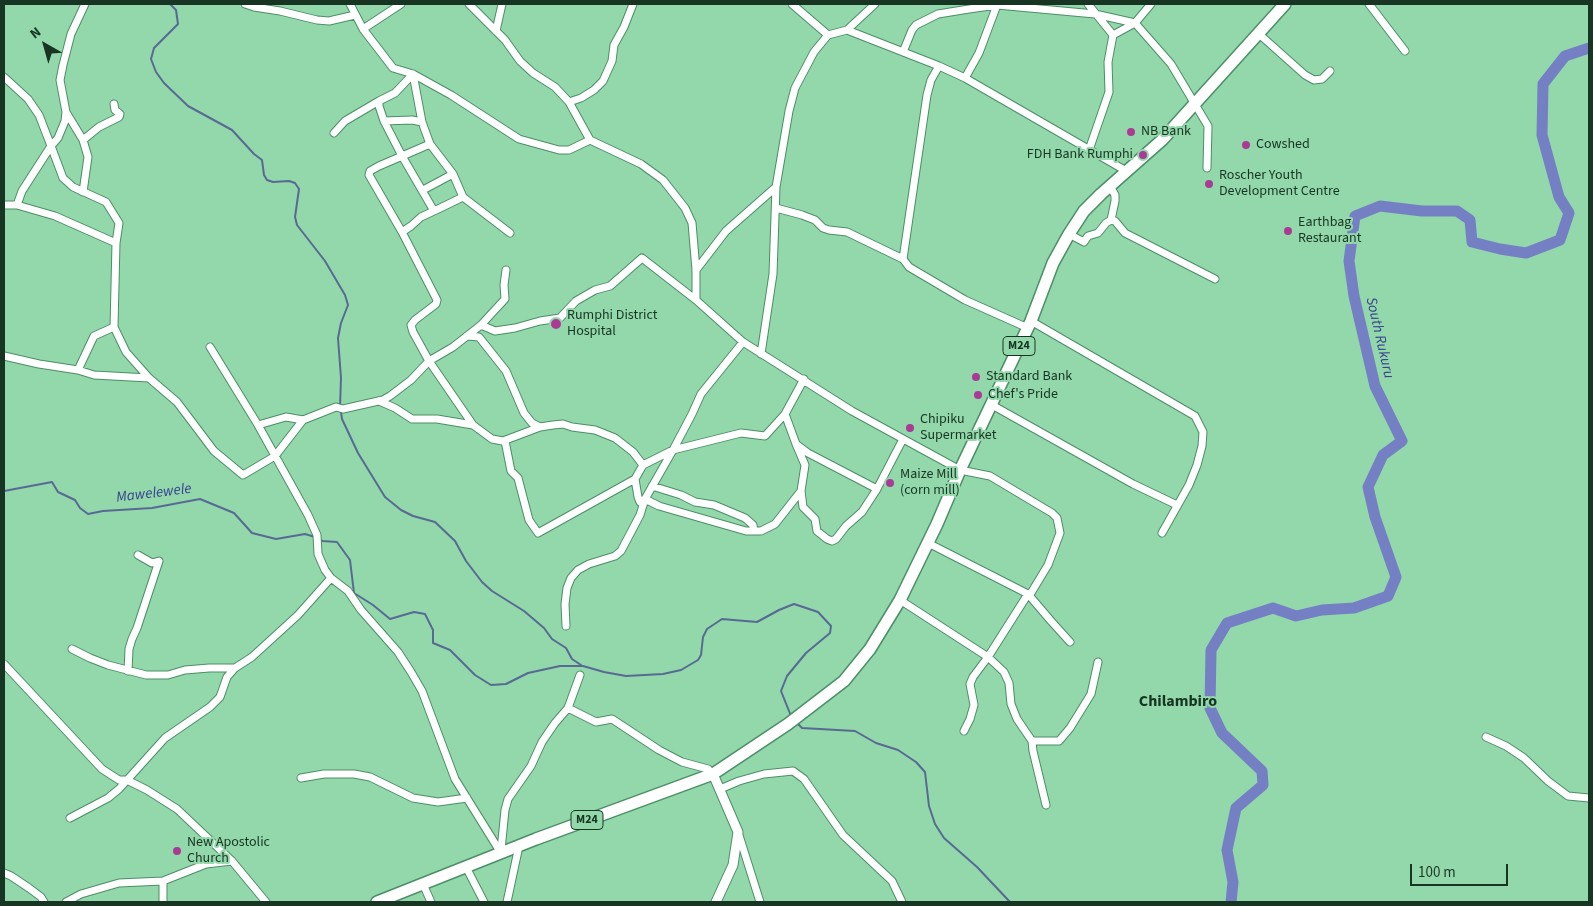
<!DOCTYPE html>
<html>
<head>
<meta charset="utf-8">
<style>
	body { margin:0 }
	#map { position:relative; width:1593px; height:906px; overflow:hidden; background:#92d8ab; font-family:"Source Sans 3",sans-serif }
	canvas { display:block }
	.frame { position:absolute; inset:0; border:5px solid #183523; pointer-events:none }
	.north { position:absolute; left:20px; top:20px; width:50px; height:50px; -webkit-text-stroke:4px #92d8ab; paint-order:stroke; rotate:322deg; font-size:14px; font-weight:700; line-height:20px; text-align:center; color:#183523 }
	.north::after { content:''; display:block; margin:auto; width:18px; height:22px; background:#183523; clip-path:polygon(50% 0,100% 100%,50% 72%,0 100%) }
	.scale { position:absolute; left:1410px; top:864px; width:98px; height:22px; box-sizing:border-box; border:2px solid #183523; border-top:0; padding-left:6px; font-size:15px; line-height:18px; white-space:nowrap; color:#183523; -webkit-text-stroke:4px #92d8ab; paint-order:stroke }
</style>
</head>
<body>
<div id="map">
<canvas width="1593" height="906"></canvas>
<div class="frame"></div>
<div class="north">N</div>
<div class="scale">100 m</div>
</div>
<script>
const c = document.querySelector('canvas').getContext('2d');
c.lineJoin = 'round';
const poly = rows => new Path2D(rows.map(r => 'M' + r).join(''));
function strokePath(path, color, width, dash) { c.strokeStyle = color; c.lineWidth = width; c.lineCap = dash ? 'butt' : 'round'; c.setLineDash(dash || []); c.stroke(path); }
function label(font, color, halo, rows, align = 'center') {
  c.font = font + ' "Source Sans 3",sans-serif'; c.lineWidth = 4; c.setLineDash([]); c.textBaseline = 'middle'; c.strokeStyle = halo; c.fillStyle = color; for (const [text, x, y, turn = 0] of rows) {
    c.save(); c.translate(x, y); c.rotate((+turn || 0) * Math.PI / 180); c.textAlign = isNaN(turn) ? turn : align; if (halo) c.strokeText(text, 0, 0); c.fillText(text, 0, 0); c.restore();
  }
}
strokePath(poly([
	[170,4,176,10,178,24,154,48,151,59,156,72,164,83,188,106,232,130,254,154,262,160,264,175,267,180,273,182,289,181,295,183,299,189,295,217,297,225,325,261,345,295,348,305,341,323,338,338,341,378,340,407],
	[341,412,342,419,358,453,385,497,401,510,413,516,435,522,455,541,466,561,482,582,492,591,524,611,544,628,552,639,566,648,572,659,581,665],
	[4,491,52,482,58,492,75,500,80,508,88,514,103,511,152,508,200,499,234,513,252,533,276,539,305,534,315,537],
	[320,539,322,541,337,542,350,560,354,593,373,605,390,619,414,612,425,614,433,630,433,643,450,650,475,675,491,685,506,684,528,673,560,666,583,666,604,672,626,676,663,674,681,670,698,660,701,655,703,637,707,629,722,619,757,622,779,610,794,604,818,612,831,626,830,633,806,653,787,676,781,691,791,716],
	[797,723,802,728,855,731,876,743,898,750,916,762,925,772,929,806,935,824,944,838,977,867,1010,902]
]), '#586a93', 2);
strokePath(poly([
	[1231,902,1233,882,1227,850,1236,808,1263,785,1262,771,1222,733,1210,708,1211,650,1227,623,1273,608,1296,616,1322,610,1354,608,1388,596,1396,577,1375,517,1368,487,1383,455,1402,441,1375,386,1354,296,1349,261,1355,216,1380,206,1422,211,1457,211,1470,220,1472,242,1500,249,1526,253,1560,240,1569,213,1559,197,1542,135,1543,84,1565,56,1589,48]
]), '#7480c3', 11);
const minor = poly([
	[85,4,71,34,63,65,60,80,66,112,65,121,58,138,51,146,63,178,73,187,106,202,119,223,116,243,114,327,126,352,149,378],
	[245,4,254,7,280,11,317,20,329,21,355,15],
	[350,4,363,29,393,68,413,74,451,95,519,139,559,150,569,150,590,140,641,164,663,180,685,208,692,223,696,270,696,300,743,342,852,411,960,470,990,476,1052,513,1057,518,1060,533,1048,565,1031,593,1028,594,988,657,973,677,970,684,974,705,970,719,964,731],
	[469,4,505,40,520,61,533,73,555,87,569,102,590,140],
	[792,4,828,35],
	[1088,4,1113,35,1108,62,1109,92,1089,150],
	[1369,4,1405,51],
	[363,29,401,4],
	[847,30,939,66,965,78,1128,172],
	[496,31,502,4],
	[1259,34,1305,75,1314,80,1322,79,1330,71],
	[1113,35,1135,23,1151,4],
	[903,52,912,30,916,25,938,14,969,9,997,5,1095,14,1135,23,1171,64,1208,126,1207,168],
	[939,66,931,80,927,95,903,259,909,267,965,300,1028,328],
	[413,74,395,93,379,101,379,106,384,121,402,156,434,211,463,197,510,233],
	[413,74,422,122,430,144,453,174,463,197],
	[4,77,28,99,39,115,51,146,22,191,17,205],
	[965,78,979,53,997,5],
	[569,102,581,98,594,90,603,81,612,61,614,45,624,27,633,4],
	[66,112,83,140],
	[384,121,412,120,422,122],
	[334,133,345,121,379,101],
	[430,144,379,166,370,171,369,175,402,232,437,300,436,304,415,320,411,325,413,332,429,361,473,425],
	[1110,186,1115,195,1115,201,1111,220],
	[423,190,453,174],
	[83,192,88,157,83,140,99,127,119,117,120,114,115,110,114,104],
	[4,205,17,205,55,216,116,243],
	[776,208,802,215,815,220,823,228,829,230,847,232,903,259],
	[402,232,411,226,421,217,434,211],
	[1069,234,1084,242,1088,236,1098,233,1106,223,1111,220,1115,221,1125,233,1215,279],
	[696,270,726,231,776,187,789,111,795,88,814,52,828,35,847,30,875,4],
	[1031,321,1195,416,1203,432,1202,446,1197,465,1189,485,1162,533],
	[481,325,495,331,515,328,540,321,560,318,576,301,595,290,610,286,642,258,696,300],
	[467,336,479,337,506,371,524,413,532,423,540,427],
	[210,347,258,425,308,515,317,535,318,554,325,570,331,578,348,591,361,610,398,652,411,672,422,691,455,779,501,853],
	[761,354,773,274,776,187],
	[4,356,39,364,78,370,94,375,149,378,177,402,214,451,243,475,275,456,303,420],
	[78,370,94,336,114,327],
	[379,401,395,408,412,419,437,419,473,425,492,439,503,441,540,427,553,425,563,424,572,427,595,430,615,438,633,452,643,465,673,450,741,433,765,436,785,414,804,379],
	[992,405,1133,484,1177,505],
	[785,414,796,444,808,453,877,489,903,439],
	[258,425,286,417,303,420,336,407,343,409,383,400,390,396,411,380,429,361,453,347,481,325,505,299,504,285,506,270],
	[505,441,511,471,518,478,529,520,538,533,635,479,643,465],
	[635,479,638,497,640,502,645,499,659,506,746,531,761,531,775,524,801,491,805,465,796,444],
	[652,486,681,495,695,502,714,505,745,518,753,525,754,531],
	[801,491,803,507,815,519,817,531,827,539,832,541,836,539,846,526,862,512,877,489],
	[928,543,1028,594,1051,621,1070,642],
	[900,600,988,657,1004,672,1009,683,1011,704,1017,719,1032,741,1033,751,1046,805],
	[566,626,565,604,567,588,571,578,578,570,589,564,615,556,621,551,640,515,645,499,673,450,692,414,701,394,743,342],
	[72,649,90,658,108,665,146,675,168,675,185,670,209,668,235,668],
	[4,664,102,769,119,780,127,780,147,790,177,809,232,861,266,902],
	[128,671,129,649,132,639,137,628,159,561,152,563,138,555],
	[568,708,596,722,612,719,659,750,682,762,708,769,713,774],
	[1486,737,1506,746,1524,758,1548,781,1568,796,1589,798],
	[1032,741,1059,741,1070,728,1091,694,1098,662],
	[301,778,324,774,354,774,370,777,413,798,438,802,467,798],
	[720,789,739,781,764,774,793,771,804,779,843,835,892,881,902,902],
	[70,818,108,798,119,789,165,738,210,707,220,697,227,677,235,668,252,657,298,615,331,578],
	[738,832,760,902],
	[501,850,505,810,508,799,531,766,542,742,555,723,568,708,580,675],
	[466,867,484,902],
	[4,873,11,876,29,888,41,897,44,902],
	[163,881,163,902],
	[423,884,431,902],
	[66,902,81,894,119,883,163,881,206,864,232,861],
	[507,902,519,846]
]);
const tertiary = poly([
	[713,774,738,832,733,865,716,902]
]);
const primary = poly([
	[377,902,536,839,713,774,788,724,844,681,870,649,900,600,937,524,960,470,1031,321,1053,263,1069,234,1084,211,1101,194,1162,140,1285,4]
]);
strokePath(minor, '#4a8f65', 9);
strokePath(tertiary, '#4a8f65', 11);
strokePath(primary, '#4a8f65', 14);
strokePath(minor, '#fff', 7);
strokePath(tertiary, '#fff', 9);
strokePath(primary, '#fff', 11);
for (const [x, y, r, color] of [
	[1131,132,5,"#aa3a96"],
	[1246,145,5,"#aa3a96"],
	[1143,155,5,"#aa3a96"],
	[1209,184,5,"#aa3a96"],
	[1288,231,5,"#aa3a96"],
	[556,324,6,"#aa3a96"],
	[976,377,5,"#aa3a96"],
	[978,395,5,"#aa3a96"],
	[910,428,5,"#aa3a96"],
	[890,483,5,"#aa3a96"],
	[177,851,5,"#aa3a96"]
]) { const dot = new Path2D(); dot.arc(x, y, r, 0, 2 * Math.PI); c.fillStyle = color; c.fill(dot); strokePath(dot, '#92d8ab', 2); }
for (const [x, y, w] of [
	[1019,346,32],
	[587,820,32]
]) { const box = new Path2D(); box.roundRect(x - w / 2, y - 9.5, w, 19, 4); c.fillStyle = '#92d8ab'; c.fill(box); strokePath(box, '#183523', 1); }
label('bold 12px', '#183523', null, [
	["M24",1019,346],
	["M24",587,820]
]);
label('14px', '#183523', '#92d8ab', [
	["NB Bank",1141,132],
	["Cowshed",1256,145],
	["FDH Bank Rumphi",1133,155,"right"],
	["Roscher Youth",1219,176],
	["Development Centre",1219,192],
	["Earthbag",1298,223],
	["Restaurant",1298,239],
	["Rumphi District",567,316],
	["Hospital",567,332],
	["Standard Bank",986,377],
	["Chef's Pride",988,395],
	["Chipiku",920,420],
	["Supermarket",920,436],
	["Maize Mill",900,475],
	["(corn mill)",900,491],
	["New Apostolic",187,843],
	["Church",187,859]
], 'left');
label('italic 15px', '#3a4192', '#92d8ab', [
	["South Rukuru",1379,338,77],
	["Mawelewele",154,494,-7]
]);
label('bold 16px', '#183523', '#92d8ab', [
	["Chilambiro",1178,702]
]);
</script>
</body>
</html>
